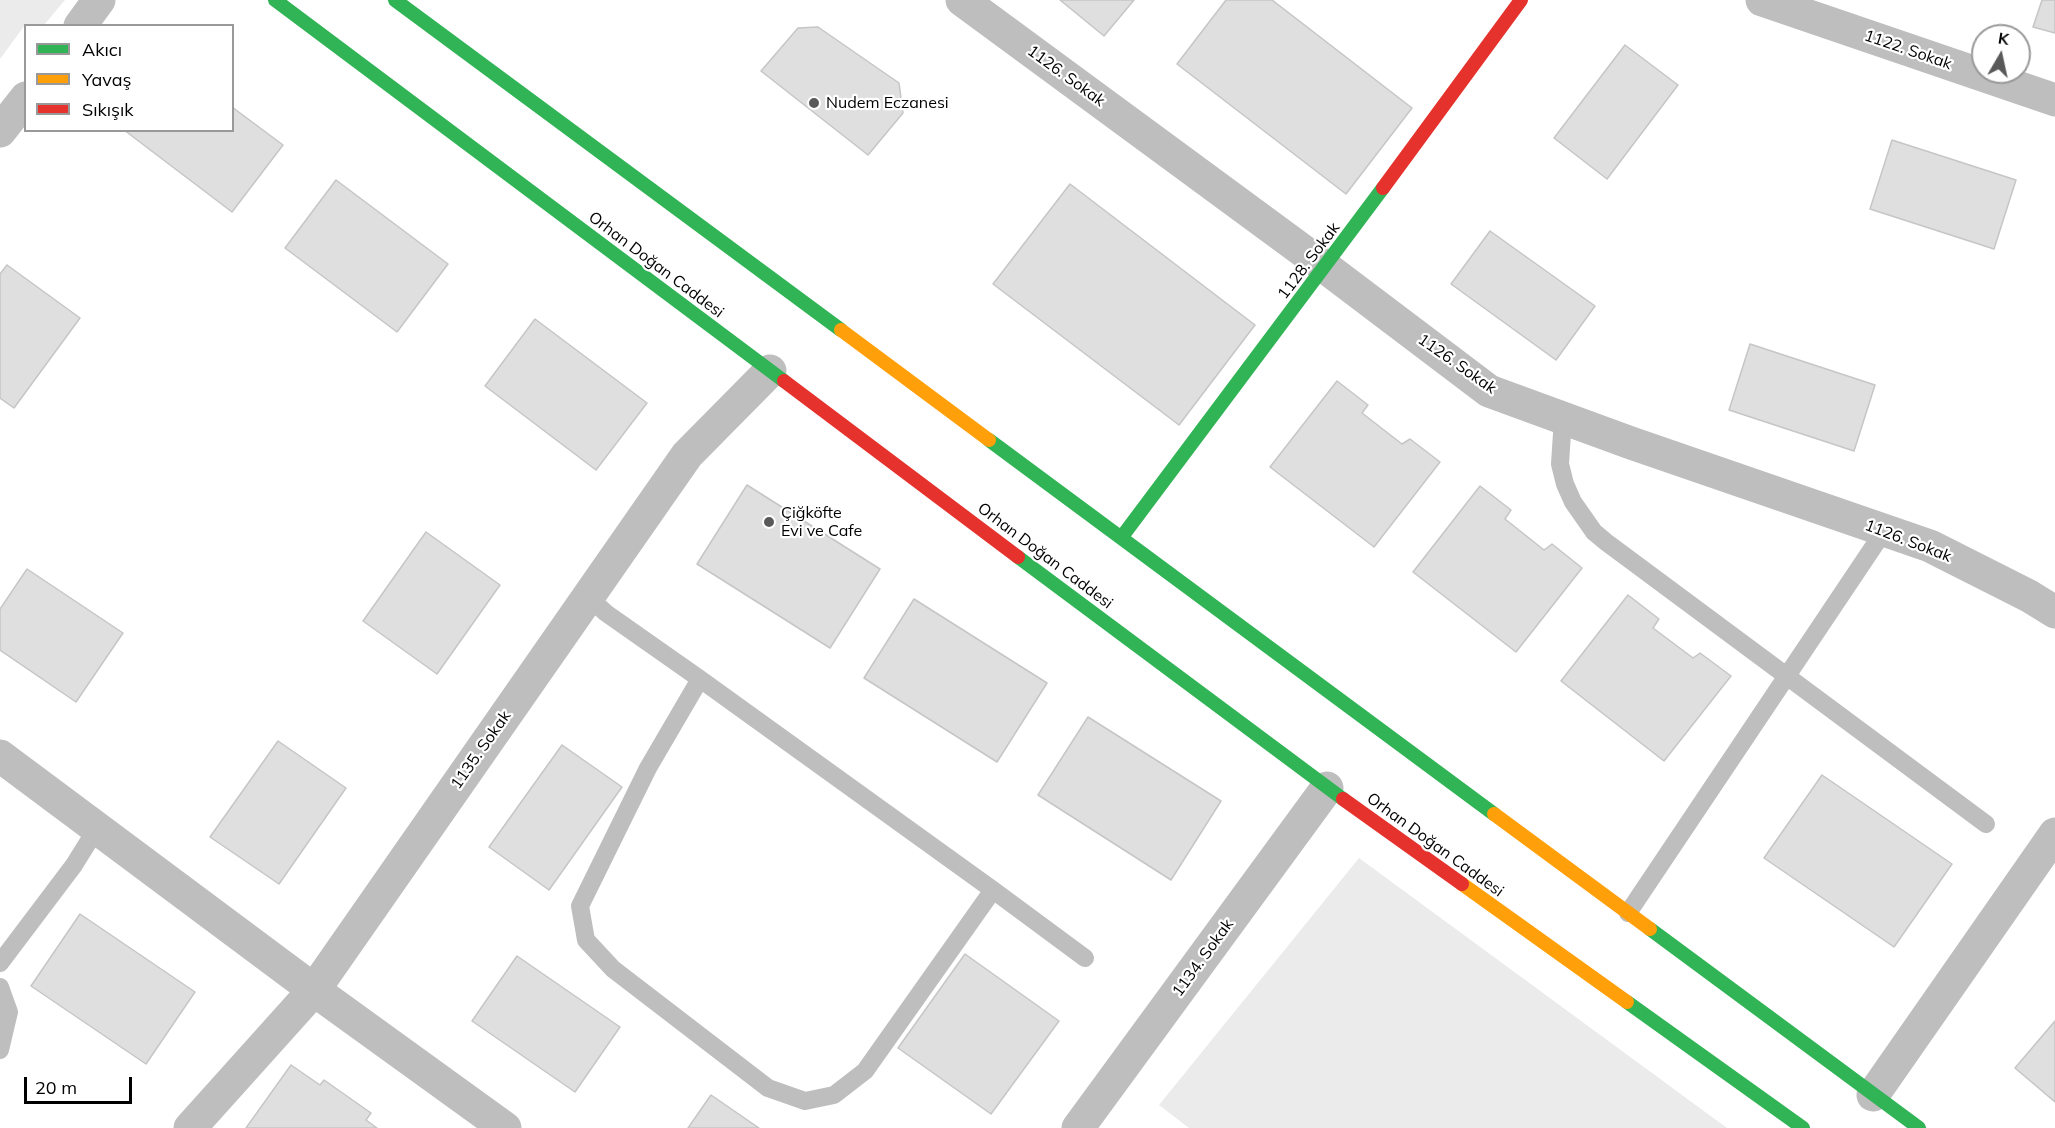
<!DOCTYPE html>
<html>
<head>
<meta charset="utf-8">
<style>
	body { margin:0 }
	#map { position:relative; width:2055px; height:1128px; overflow:hidden; background:#fff; font-family:Mulish,sans-serif }
	canvas { display:block }
	.legend { position:absolute; left:24px; top:24px; width:210px; height:108px; box-sizing:border-box; background:#fff; border:2px solid #999; margin:0; padding:8px 10px; list-style:none; font-size:18px; color:#000 }
	.legend li { display:flex; align-items:center; gap:12px; height:30px }
	.legend b { width:30px; border:2px solid #999 }
	.north { position:absolute; left:1971px; top:24px; width:60px; height:60px; box-sizing:border-box; background:#fff; border:2px solid #999; border-radius:50%; rotate:9deg; font-size:16px; font-weight:700; line-height:24px; text-align:center; color:#000 }
	.north::after { content:''; display:block; margin:auto; width:21px; height:27px; background:#595959; clip-path:polygon(50% 0,100% 100%,50% 72%,0 100%) }
	.scale { position:absolute; left:24px; top:1077px; width:108px; height:27px; box-sizing:border-box; border:3px solid #000; border-top:0; padding-left:8px; font-size:18px; line-height:21px; white-space:nowrap; color:#000; -webkit-text-stroke:4px #fff; paint-order:stroke }
</style>
</head>
<body>
<div id="map">
<canvas width="2055" height="1128"></canvas>
<ul class="legend">
<li><b style="height:8px;background:#30b455"></b>Akıcı</li>
<li><b style="height:8px;background:#ff9f0a"></b>Yavaş</li>
<li><b style="height:8px;background:#e5322d"></b>Sıkışık</li>
</ul>
<div class="north">K</div>
<div class="scale">20 m</div>
</div>
<script>
const c = document.querySelector('canvas').getContext('2d');
c.lineJoin = 'round';
function fill(path, color) { c.fillStyle = color; c.fill(path, 'evenodd'); }
const poly = rows => new Path2D(rows.map(r => 'M' + r).join(''));
function strokePath(path, color, width, dash) { c.strokeStyle = color; c.lineWidth = width; c.lineCap = dash ? 'butt' : 'round'; c.setLineDash(dash || []); c.stroke(path); }
function label(font, color, halo, rows, align = 'center') {
  c.font = font + ' Mulish,sans-serif'; c.lineWidth = 4.5; c.setLineDash([]); c.textBaseline = 'middle'; c.strokeStyle = halo; c.fillStyle = color; for (const [text, x, y, turn = 0] of rows) {
    c.save(); c.translate(x, y); c.rotate((+turn || 0) * Math.PI / 180); c.textAlign = isNaN(turn) ? turn : align; if (halo) c.strokeText(text, 0, 0); c.fillText(text, 0, 0); c.restore();
  }
}
fill(poly([
	[0,0,65,0,44,25,25,25,0,59],
	[1359,858,1727,1128,1189,1128,1159,1105]
]), '#ebebeb');
const building = poly([
	[1060,0,1134,0,1104,36,1060,0],
	[1226,0,1272,0,1412,108,1346,194,1177,64,1226,0],
	[2042,0,2055,0,2055,33,2033,27,2042,0],
	[818,27,899,83,903,113,868,155,761,71,798,28,818,27],
	[1625,45,1678,85,1607,179,1554,138,1625,45],
	[232,107,283,145,232,212,124,130,232,130,232,107],
	[1892,140,2016,180,1994,249,1870,209,1892,140],
	[336,180,448,264,397,332,285,248,336,180],
	[1070,184,1255,325,1179,425,993,284,1070,184],
	[1490,231,1595,306,1556,360,1451,284,1490,231],
	[7,265,80,318,14,408,0,398,0,274,7,265],
	[535,319,647,403,596,470,485,386,535,319],
	[1750,344,1875,385,1854,451,1729,410,1750,344],
	[1337,381,1368,405,1362,413,1402,444,1410,439,1440,462,1374,547,1270,467,1337,381],
	[747,485,880,569,830,648,697,564,747,485],
	[1480,486,1511,510,1505,519,1544,550,1552,544,1582,568,1516,652,1413,572,1480,486],
	[426,532,500,585,437,674,363,621,426,532],
	[27,569,123,633,76,702,0,650,0,609,27,569],
	[1628,595,1659,619,1653,628,1693,658,1700,653,1731,676,1664,761,1561,681,1628,595],
	[914,599,1047,683,997,762,864,678,914,599],
	[1088,717,1221,801,1171,880,1038,795,1088,717],
	[278,741,346,788,279,884,210,837,278,741],
	[562,745,622,787,549,890,489,847,562,745],
	[1822,775,1952,864,1894,947,1764,858,1822,775],
	[80,914,195,992,146,1064,31,986,80,914],
	[965,954,1059,1021,991,1114,898,1048,965,954],
	[517,956,620,1027,575,1092,472,1021,517,956],
	[2055,1021,2055,1102,2015,1068,2055,1021],
	[291,1065,320,1085,324,1080,371,1113,366,1120,377,1128,246,1128,291,1065],
	[711,1095,759,1128,688,1128,711,1095]
]);
fill(building, '#dfdfdf');
strokePath(building, '#c6c6c6', 1.5);
strokePath(poly([
	[1563,418,1560,464,1565,484,1573,502,1594,532,1606,542,1986,824],
	[588,597,606,613,700,679,993,890,1085,958],
	[700,679,648,768,580,906,586,940,613,969,768,1088,805,1101,834,1095,865,1071,993,890],
	[1628,913,1884,531],
	[0,963,74,865,97,828],
	[0,987,9,1012,0,1050]
]), '#bebebe', 18);
strokePath(poly([
	[962,0,1325,267,1489,391,1631,443,1930,546,2029,596,2055,612],
	[1762,0,2055,100],
	[80,26,99,0],
	[0,131,26,98],
	[0,756,314,990,505,1128],
	[1873,1095,2055,834],
	[190,1128,314,990,687,455,770,371],
	[1078,1128,1327,788]
]), '#bebebe', 33);
strokePath(poly([
	[275,0,784,381],
	[395,0,841,330],
	[989,440,1494,814],
	[1121,538,1383,188],
	[1018,557,1343,799],
	[1650,929,1919,1128],
	[1627,1002,1803,1128]
]), '#30b455', 14);
strokePath(poly([
	[841,330,989,440],
	[1494,814,1650,929],
	[1462,884,1627,1002]
]), '#ff9f0a', 14);
strokePath(poly([
	[1383,188,1521,0],
	[784,381,1018,557],
	[1343,799,1462,884]
]), '#e5322d', 14);
for (const [x, y, r, color] of [
	[814,103,6,"#595959"],
	[769,522,6,"#595959"]
]) { const dot = new Path2D(); dot.arc(x, y, r, 0, 2 * Math.PI); c.fillStyle = color; c.fill(dot); strokePath(dot, '#fff', 2); }
label('16px', '#000', '#fff', [
	["1122. Sokak",1908,50,19],
	["1126. Sokak",1066,76,36],
	["1128. Sokak",1309,261,-53],
	["Orhan Doğan Caddesi",656,265,37],
	["1126. Sokak",1457,364,35],
	["1126. Sokak",1908,541,21],
	["Orhan Doğan Caddesi",1045,556,37],
	["1135. Sokak",481,750,-55],
	["Orhan Doğan Caddesi",1435,845,36],
	["1134. Sokak",1203,958,-54]
]);
label('16px', '#000', '#fff', [
	["Nudem Eczanesi",826,103],
	["Çiğköfte",781,513],
	["Evi ve Cafe",781,531]
], 'left');
</script>
</body>
</html>
